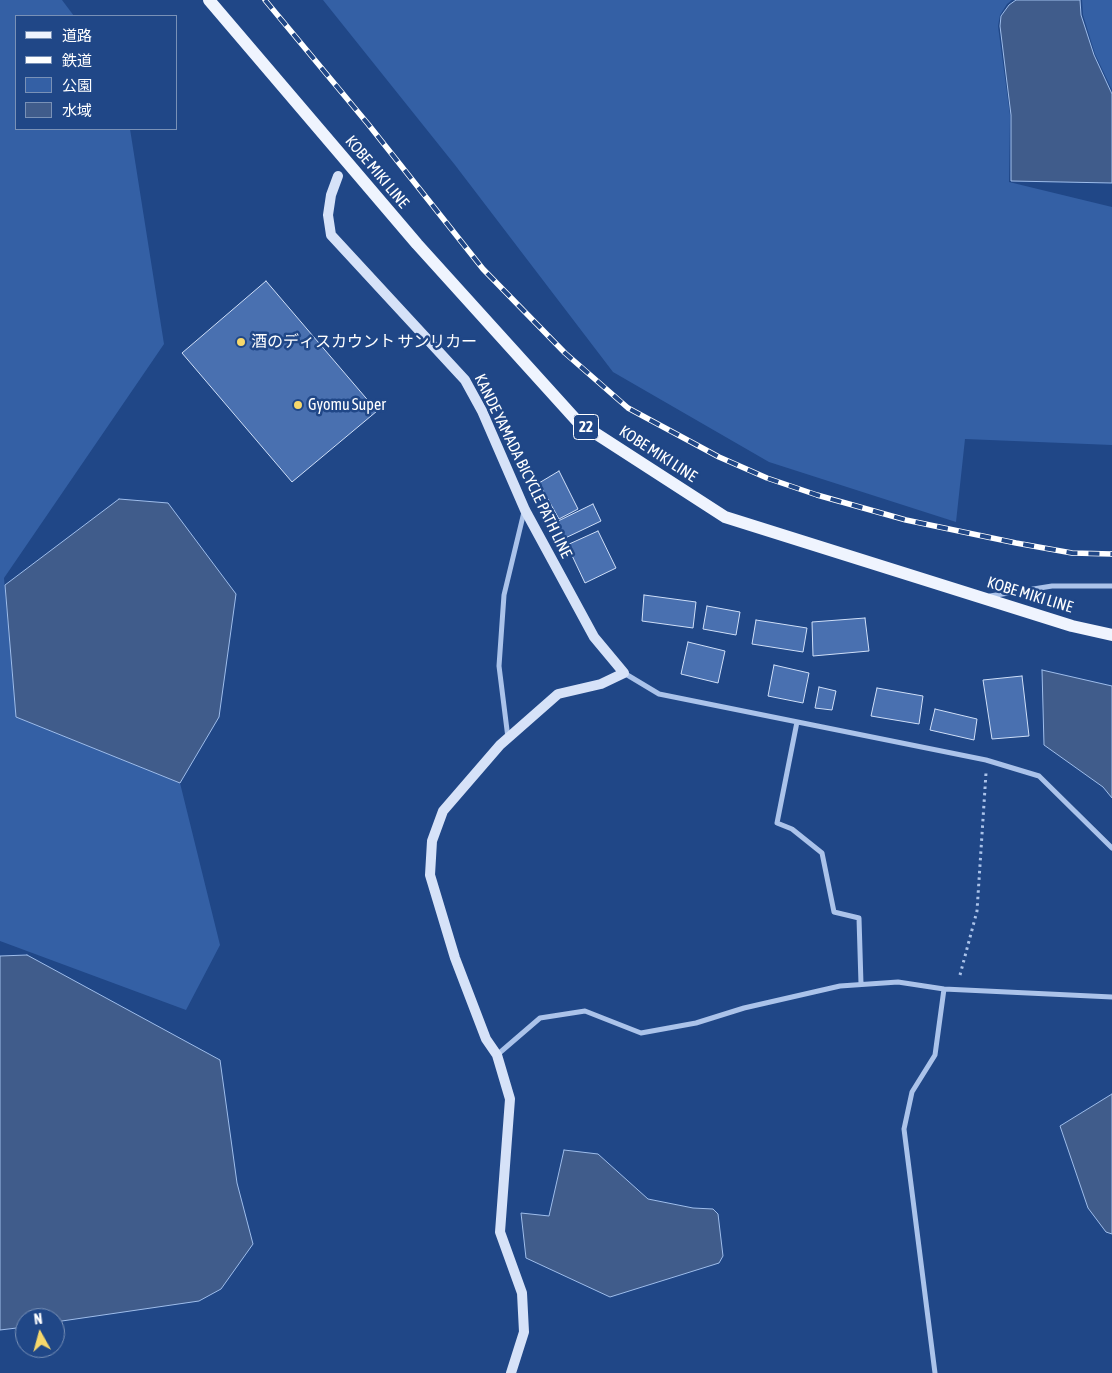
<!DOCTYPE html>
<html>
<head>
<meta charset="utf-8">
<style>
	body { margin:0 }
	#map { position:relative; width:1112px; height:1373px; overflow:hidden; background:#204787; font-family:"Asap Condensed","Noto Sans JP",sans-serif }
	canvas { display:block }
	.legend { position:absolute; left:15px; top:15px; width:162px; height:115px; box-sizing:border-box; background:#204787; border:1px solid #7991b7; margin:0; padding:6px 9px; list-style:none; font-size:15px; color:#fff }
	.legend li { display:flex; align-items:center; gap:10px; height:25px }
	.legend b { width:25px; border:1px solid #7991b7 }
	.north { position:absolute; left:15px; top:1308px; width:50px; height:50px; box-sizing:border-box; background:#204787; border:1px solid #7991b7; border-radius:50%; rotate:353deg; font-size:14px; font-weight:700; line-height:20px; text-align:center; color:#fff }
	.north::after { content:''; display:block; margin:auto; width:18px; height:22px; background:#f7d86b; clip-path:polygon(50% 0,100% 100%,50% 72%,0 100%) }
</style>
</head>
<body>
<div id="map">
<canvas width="1112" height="1373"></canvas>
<ul class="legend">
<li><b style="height:6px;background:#eff4fe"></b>道路</li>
<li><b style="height:6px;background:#fff"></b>鉄道</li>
<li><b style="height:14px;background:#3460a5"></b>公園</li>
<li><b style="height:14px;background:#405c8b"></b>水域</li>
</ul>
<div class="north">N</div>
</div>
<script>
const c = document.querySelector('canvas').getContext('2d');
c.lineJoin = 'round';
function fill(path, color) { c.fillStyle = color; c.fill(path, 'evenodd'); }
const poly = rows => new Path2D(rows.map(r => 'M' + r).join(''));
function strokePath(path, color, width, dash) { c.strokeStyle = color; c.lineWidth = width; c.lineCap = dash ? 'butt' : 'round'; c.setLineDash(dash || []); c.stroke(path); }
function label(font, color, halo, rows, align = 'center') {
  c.font = font + ' "Asap Condensed","Noto Sans JP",sans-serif'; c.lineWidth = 5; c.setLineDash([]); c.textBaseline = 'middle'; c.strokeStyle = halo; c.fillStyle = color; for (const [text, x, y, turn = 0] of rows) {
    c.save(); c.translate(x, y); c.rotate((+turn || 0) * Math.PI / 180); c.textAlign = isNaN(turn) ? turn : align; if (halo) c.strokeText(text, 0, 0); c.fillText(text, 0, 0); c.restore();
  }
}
fill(poly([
	[0,0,62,0,74,16,16,16,16,129,130,129,164,344,4,578,16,717,180,783,220,945,186,1010,0,941],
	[323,0,1012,0,1007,4,1000,15,998,26,1010,115,1009,182,1112,207,1112,445,965,439,956,522,769,462,613,372,455,165],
	[1082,0,1112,0,1112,90,1095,54,1083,15]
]), '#3460a5');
const water = poly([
	[1016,0,1080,0,1081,15,1094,55,1112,94,1112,183,1011,181,1011,115,1000,26,1001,16,1009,5,1016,0],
	[119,499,168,503,236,594,219,717,180,783,16,717,5,585,119,499],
	[1042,670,1112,686,1112,798,1103,787,1044,745,1042,670],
	[27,955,220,1060,237,1183,253,1244,221,1289,199,1301,55,1322,55,1318,25,1318,25,1327,0,1330,0,956,27,955],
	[1112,1094,1112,1234,1106,1232,1088,1208,1060,1126,1112,1094],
	[564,1150,598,1154,648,1199,693,1208,713,1209,718,1214,723,1256,719,1263,610,1297,526,1258,521,1213,549,1216,564,1150]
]);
fill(water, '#405c8b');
strokePath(water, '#9ebdeb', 1);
const building = poly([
	[266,281,377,411,292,482,182,353,266,281],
	[559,471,578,509,559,519,539,483,559,471],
	[593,504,601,521,561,540,554,523,593,504],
	[598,531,616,568,585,583,567,545,598,531],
	[644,595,696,602,693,628,642,621,644,595],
	[707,606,740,612,736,635,703,629,707,606],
	[865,618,869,651,813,656,812,622,865,618],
	[756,620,807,628,803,652,752,644,756,620],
	[688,642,725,651,718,683,681,674,688,642],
	[774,665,809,673,803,703,768,696,774,665],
	[1022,676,1029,736,992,739,983,680,1022,676],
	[819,687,836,691,832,710,815,708,819,687],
	[877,688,923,696,919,724,871,716,877,688],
	[935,709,977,719,974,740,930,730,935,709]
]);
fill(building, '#4970b0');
strokePath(building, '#cfdff8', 1);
strokePath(poly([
	[960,975,977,911,986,773]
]), '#abc3ea', 3, [2.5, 4]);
strokePath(poly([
	[990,596,1052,586,1112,586],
	[624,673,659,694,986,760,1039,776,1112,848],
	[797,722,777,823,792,829,822,853,834,912,859,918,861,984],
	[508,738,499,666,504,595,524,512],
	[497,1055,540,1018,585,1011,641,1033,696,1023,744,1008,840,986,898,982,944,989,1112,997],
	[935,1373,904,1129,912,1092,935,1055,944,989]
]), '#abc3ea', 5);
strokePath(poly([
	[338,176,331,195,328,215,331,235,465,380,482,411,525,510,594,637,624,673,601,684,558,694,500,745,443,811,432,841,430,875,455,958,486,1039,497,1055,510,1099,500,1232,522,1293,524,1332,511,1373]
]), '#d6e2f8', 10);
strokePath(poly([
	[209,0,417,244,578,422,725,517,1072,626,1112,635]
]), '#eff4fe', 12);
const rail = poly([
	[265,0,368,124,483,269,565,353,628,408,719,457,767,478,817,495,906,520,1016,543,1072,553,1112,554]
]);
strokePath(rail, '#fff', 5.5);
strokePath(rail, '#204787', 4, [11]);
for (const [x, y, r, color] of [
	[241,342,5,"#f7d86b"],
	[298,405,5,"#f7d86b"]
]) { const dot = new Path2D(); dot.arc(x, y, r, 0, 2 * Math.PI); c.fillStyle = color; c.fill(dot); strokePath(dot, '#204787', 2); }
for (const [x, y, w] of [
	[586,427,25]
]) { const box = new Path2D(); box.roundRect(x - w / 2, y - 12.5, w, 25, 4); c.fillStyle = '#204787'; c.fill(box); strokePath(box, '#fff', 1); }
label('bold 15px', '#fff', null, [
	["22",586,427]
]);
label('16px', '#fff', '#204787', [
	["KOBE MIKI LINE",377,172,50],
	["KOBE MIKI LINE",658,454,33],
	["KANDE YAMADA BICYCLE PATH LINE",523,466,64],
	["KOBE MIKI LINE",1030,595,17]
]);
label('16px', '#fff', '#204787', [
	["酒のディスカウント サンリカー",251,342],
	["Gyomu Super",308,405]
], 'left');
</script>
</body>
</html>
